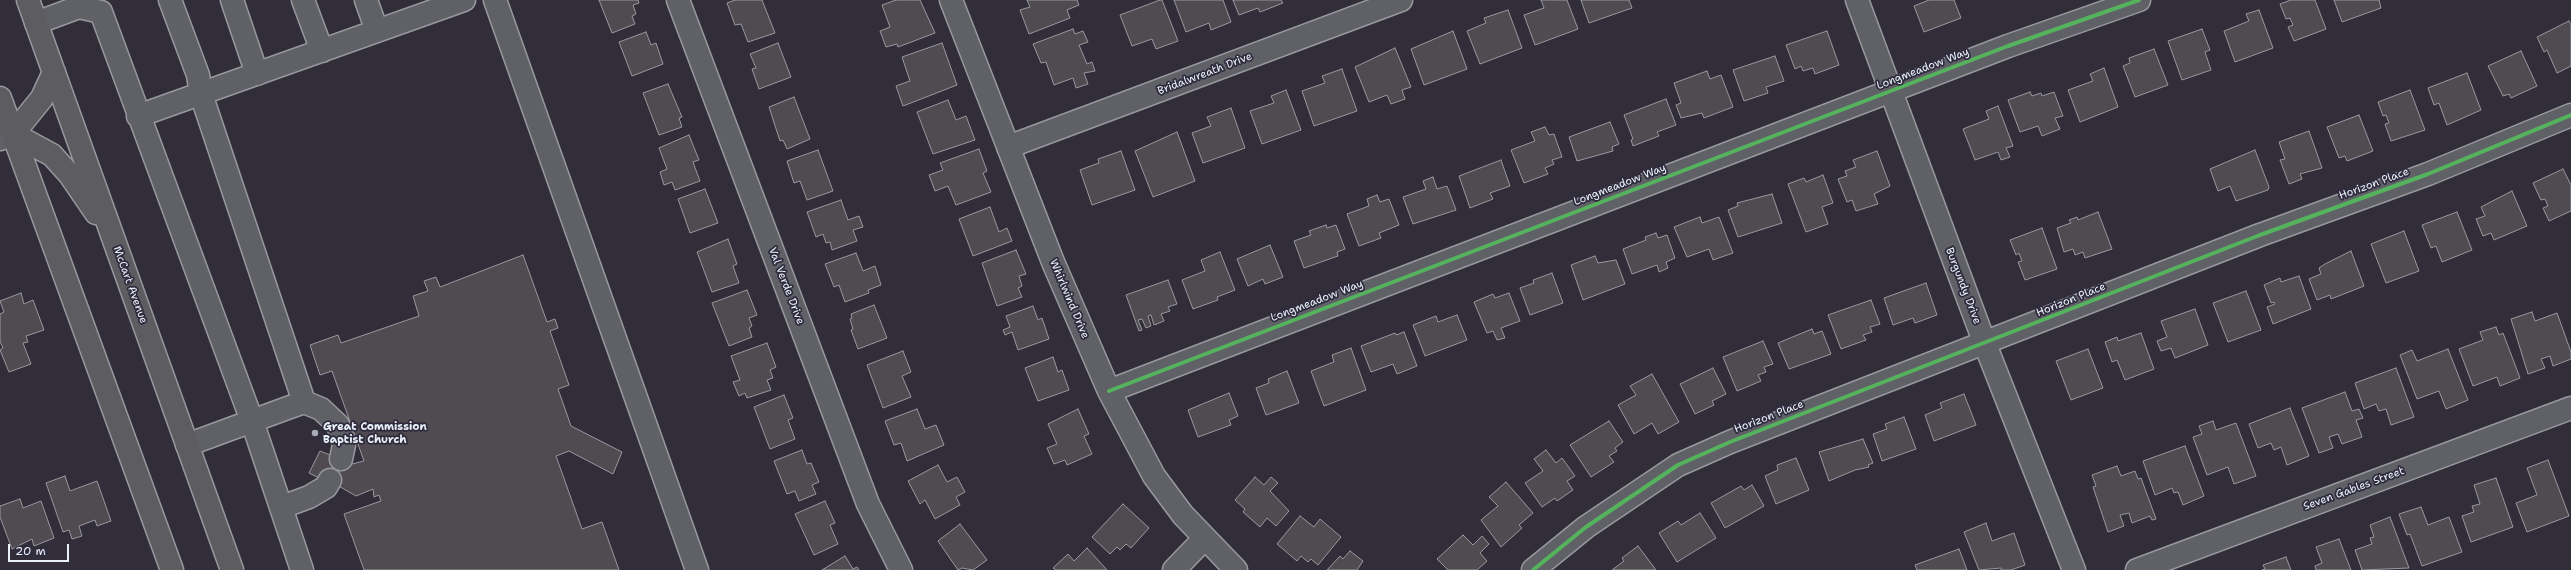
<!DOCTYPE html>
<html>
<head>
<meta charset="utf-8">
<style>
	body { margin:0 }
	#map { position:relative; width:2571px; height:570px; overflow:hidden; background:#312e39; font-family:"Shantell Sans",sans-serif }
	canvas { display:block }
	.scale { position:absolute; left:8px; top:544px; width:61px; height:18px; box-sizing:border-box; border:2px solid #e8f1f8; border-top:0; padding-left:5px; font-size:12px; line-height:14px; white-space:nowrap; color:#e8f1f8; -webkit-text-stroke:3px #2f2a3d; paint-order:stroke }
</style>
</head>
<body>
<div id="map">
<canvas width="2571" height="570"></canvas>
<div class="scale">20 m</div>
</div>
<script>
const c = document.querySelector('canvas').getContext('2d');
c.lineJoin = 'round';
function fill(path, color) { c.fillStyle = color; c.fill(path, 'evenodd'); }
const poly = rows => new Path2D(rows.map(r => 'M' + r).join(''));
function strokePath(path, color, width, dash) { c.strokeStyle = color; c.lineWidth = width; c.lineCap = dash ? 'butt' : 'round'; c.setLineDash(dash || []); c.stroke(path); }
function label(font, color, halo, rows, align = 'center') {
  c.font = font + ' "Shantell Sans",sans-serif'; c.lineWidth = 3.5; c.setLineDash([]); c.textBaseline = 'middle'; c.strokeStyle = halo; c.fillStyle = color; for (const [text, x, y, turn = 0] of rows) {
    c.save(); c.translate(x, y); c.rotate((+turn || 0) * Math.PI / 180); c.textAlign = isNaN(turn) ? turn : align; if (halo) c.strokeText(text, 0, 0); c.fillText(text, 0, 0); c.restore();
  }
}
const building = poly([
	[599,0,638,0,639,3,633,5,636,14,632,16,635,24,612,33,599,0],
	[735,0,762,0,775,33,748,42,741,24,735,25,727,3,735,0],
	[896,0,920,0,935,33,898,47,897,44,886,47,880,31,890,27,882,5,896,0],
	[1027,0,1077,0,1079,5,1067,10,1070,18,1029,34,1020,10,1030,7,1027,0],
	[1160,0,1162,0,1178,41,1156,49,1152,39,1132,46,1120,15,1160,0],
	[1174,0,1223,0,1231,22,1211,30,1209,23,1186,32,1174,0],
	[1233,0,1281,0,1283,3,1260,12,1258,8,1239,15,1233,0],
	[1541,0,1567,0,1578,29,1535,45,1524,15,1544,8,1541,0],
	[1581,0,1629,0,1632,8,1589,23,1581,0],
	[1929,0,1954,0,1961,18,1924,32,1914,6,1929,0],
	[2291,0,2315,0,2326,29,2294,41,2288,27,2293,25,2290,18,2286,19,2280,4,2291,0],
	[2334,0,2379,0,2381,8,2342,22,2334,0],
	[1508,10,1522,48,1480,64,1467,31,1486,23,1484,18,1508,10],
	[2259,10,2273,48,2235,62,2224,31,2249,21,2246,14,2259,10],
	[2569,21,2571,25,2571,66,2557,73,2547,50,2544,52,2537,37,2569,21],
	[1073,29,1075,34,1083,31,1088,42,1079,45,1087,64,1092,62,1095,71,1084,73,1088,84,1076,88,1073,78,1054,85,1046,62,1041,63,1033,44,1073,29],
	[2202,29,2210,50,2205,52,2211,70,2182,80,2168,41,2202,29],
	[1453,31,1467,69,1424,85,1411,49,1453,31],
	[1827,31,1839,65,1815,74,1813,68,1803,71,1801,66,1795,69,1786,45,1827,31],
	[646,32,651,45,656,43,663,64,632,76,619,42,646,32],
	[778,43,791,77,759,89,752,69,756,68,750,54,778,43],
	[942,43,957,85,903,106,896,86,910,81,902,57,942,43],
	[1395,48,1411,87,1402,90,1405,99,1391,104,1387,95,1369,102,1355,67,1395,48],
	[2154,49,2168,85,2135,97,2123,66,2130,63,2129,58,2154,49],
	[2521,51,2537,86,2511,98,2509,94,2503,96,2488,66,2521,51],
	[1775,56,1784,81,1766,87,1768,93,1744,101,1733,70,1775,56],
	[2104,68,2118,107,2080,122,2068,90,2093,81,2090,74,2104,68],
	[1342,69,1357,111,1314,126,1302,91,1325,83,1322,76,1342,69],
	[1707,71,1710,79,1721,75,1733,107,1704,118,1702,113,1681,118,1676,105,1681,103,1674,83,1707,71],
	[2467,73,2481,110,2447,125,2439,103,2434,105,2428,88,2467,73],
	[668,84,682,117,679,118,682,127,659,135,643,93,668,84],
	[1286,90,1301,130,1262,144,1250,111,1274,103,1271,96,1286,90],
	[2410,90,2425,130,2391,141,2385,124,2389,123,2386,115,2383,116,2378,102,2410,90],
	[2030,92,2032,96,2041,93,2042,96,2054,92,2063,116,2055,118,2060,129,2042,136,2038,126,2020,132,2008,100,2030,92],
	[794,97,810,139,787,149,783,140,780,141,769,107,794,97],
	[1666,99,1676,125,1657,132,1659,136,1633,146,1631,140,1633,139,1624,115,1666,99],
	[948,100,956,120,966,116,975,140,933,154,917,112,948,100],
	[1998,106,2013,146,2006,148,2010,157,2001,160,1998,152,1975,160,1963,129,1989,119,1986,111,1998,106],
	[1231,108,1245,148,1203,163,1192,133,1211,126,1207,117,1231,108],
	[2359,115,2373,151,2347,161,2345,156,2339,158,2327,127,2359,115],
	[1610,122,1619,144,1612,147,1613,151,1577,161,1569,137,1610,122],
	[1545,127,1549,135,1554,134,1562,157,1552,160,1554,164,1545,168,1548,174,1524,183,1511,150,1535,141,1531,132,1545,127],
	[2309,131,2322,168,2300,174,2302,179,2289,184,2280,160,2285,159,2279,142,2309,131],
	[1177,132,1195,181,1153,197,1135,151,1177,132],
	[689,135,699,160,693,162,700,181,675,190,672,182,664,185,660,172,667,169,659,148,689,135],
	[979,149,987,171,983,173,991,192,956,205,948,186,935,191,929,175,943,170,940,163,979,149],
	[818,150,833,191,807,200,800,181,794,183,787,161,818,150],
	[2255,150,2269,187,2268,190,2236,201,2230,186,2218,191,2210,169,2255,150],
	[1121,151,1135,190,1092,205,1080,170,1099,163,1098,159,1121,151],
	[1877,151,1890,186,1874,194,1878,204,1856,211,1852,200,1847,202,1838,179,1847,176,1845,171,1856,167,1853,160,1877,151],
	[1501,160,1510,186,1490,193,1493,199,1470,208,1459,176,1501,160],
	[2563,169,2571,185,2571,211,2549,221,2543,208,2548,206,2545,199,2541,200,2533,183,2563,169],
	[1823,175,1833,203,1822,207,1828,224,1806,232,1788,184,1804,178,1806,182,1823,175],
	[1433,177,1437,189,1447,186,1456,210,1413,224,1403,197,1426,189,1423,181,1433,177],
	[705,189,718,223,690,233,678,199,705,189],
	[2512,191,2527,226,2494,240,2491,233,2483,236,2476,219,2485,216,2481,207,2512,191],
	[1772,194,1782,223,1738,237,1728,210,1738,206,1737,203,1772,194],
	[1377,195,1380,202,1389,199,1399,225,1379,233,1381,238,1359,246,1347,214,1369,206,1367,199,1377,195],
	[841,200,848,220,859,216,863,227,853,230,857,241,832,250,830,242,826,243,823,234,816,237,807,212,841,200],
	[990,207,999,232,1007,228,1012,241,973,256,959,219,990,207],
	[2098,212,2112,249,2085,258,2083,252,2075,255,2073,249,2064,252,2057,228,2071,223,2069,220,2077,217,2078,220,2098,212],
	[2457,212,2472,250,2442,262,2436,246,2431,248,2422,225,2457,212],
	[1700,217,1702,223,1719,217,1733,253,1713,260,1709,249,1687,257,1674,227,1700,217],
	[1326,225,1327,228,1336,225,1345,249,1337,252,1338,256,1304,268,1294,241,1311,235,1309,231,1326,225],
	[2042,228,2057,269,2025,280,2018,262,2022,261,2019,253,2016,255,2010,240,2042,228],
	[2404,231,2419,271,2386,283,2371,244,2404,231],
	[1656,233,1658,238,1667,235,1675,258,1666,262,1668,268,1659,272,1657,265,1632,274,1623,249,1646,240,1645,237,1656,233],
	[728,239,737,264,733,266,739,283,712,292,697,252,728,239],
	[1270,245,1283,277,1265,284,1263,279,1248,286,1237,259,1270,245],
	[1016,250,1026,274,1019,276,1022,286,1018,288,1022,297,997,306,982,263,1016,250],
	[2351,251,2364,286,2331,299,2330,295,2317,300,2309,279,2321,274,2319,268,2325,264,2351,251],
	[1220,252,1235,290,1217,297,1218,300,1193,309,1182,280,1205,271,1201,260,1220,252],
	[856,253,863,271,875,266,881,285,868,290,869,293,845,302,839,285,834,287,825,264,856,253],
	[523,255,547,322,555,319,558,328,550,331,569,385,558,389,571,426,622,452,613,474,569,451,556,456,582,529,602,522,619,570,364,570,344,514,381,501,379,495,374,497,373,489,356,496,323,477,321,479,309,473,320,451,352,464,364,461,332,371,320,375,310,345,338,335,341,343,419,316,413,296,428,291,424,281,436,277,440,287,523,255],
	[1595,256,1598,263,1616,260,1625,284,1583,300,1571,265,1595,256],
	[1552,273,1563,303,1530,315,1520,288,1534,283,1533,280,1552,273],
	[2299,276,2311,309,2273,324,2267,307,2275,304,2274,302,2271,303,2264,285,2280,278,2281,282,2299,276],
	[1168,280,1177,304,1168,307,1170,311,1161,314,1164,321,1154,325,1151,315,1148,316,1151,326,1146,328,1142,319,1138,320,1142,330,1139,331,1126,295,1168,280],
	[1926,283,1937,315,1915,323,1913,318,1893,325,1884,298,1926,283],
	[747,290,757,315,749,318,752,326,749,328,752,337,729,346,712,303,747,290],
	[2246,291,2261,330,2228,342,2213,303,2246,291],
	[21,293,24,304,33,300,44,330,26,336,28,342,23,343,31,364,9,372,0,350,3,348,0,341,0,314,4,312,0,301,21,293],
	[1509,293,1520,321,1501,328,1505,338,1497,340,1493,331,1487,333,1474,302,1493,294,1495,298,1509,293],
	[1871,300,1880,324,1870,327,1872,332,1863,335,1866,340,1841,349,1828,315,1871,300],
	[874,305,887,338,858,349,851,330,853,329,850,319,852,318,851,314,874,305],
	[1033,306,1038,320,1042,318,1049,339,1018,350,1012,332,1005,335,1003,330,1010,327,1006,316,1033,306],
	[2195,309,2208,345,2175,358,2171,348,2161,351,2157,341,2167,337,2161,321,2195,309],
	[2532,312,2535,321,2557,313,2571,352,2571,359,2553,366,2550,356,2541,359,2545,368,2528,374,2511,319,2532,312],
	[1457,315,1467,340,1425,356,1413,325,1436,316,1438,322,1457,315],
	[2496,327,2499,335,2503,333,2520,378,2500,386,2497,377,2473,386,2459,349,2483,340,2480,332,2496,327],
	[1812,329,1814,334,1822,331,1831,354,1789,369,1778,343,1812,329],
	[1404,332,1417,366,1397,374,1393,364,1371,372,1361,346,1395,333,1396,335,1404,332],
	[2141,333,2154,369,2125,380,2117,360,2112,362,2105,342,2117,337,2118,341,2141,333],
	[1763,341,1773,364,1764,367,1766,372,1758,375,1761,381,1737,391,1723,357,1763,341],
	[767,343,776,367,770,370,773,378,767,380,771,390,747,398,745,393,739,396,733,382,740,380,731,356,767,343],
	[1351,348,1366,390,1324,406,1311,371,1334,362,1332,355,1351,348],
	[2088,349,2103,388,2071,400,2056,361,2088,349],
	[2448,349,2468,400,2446,409,2439,391,2417,399,2400,355,2412,350,2417,361,2448,349],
	[903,351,911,372,902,376,911,397,883,408,867,365,903,351],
	[1053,357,1058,372,1062,370,1069,390,1038,401,1025,368,1053,357],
	[1713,368,1726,394,1712,401,1714,405,1695,414,1680,384,1713,368],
	[2396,368,2414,417,2391,425,2386,409,2379,411,2376,404,2364,409,2355,383,2396,368],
	[1287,371,1299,403,1266,415,1256,388,1269,383,1268,379,1287,371],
	[1652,374,1679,422,1658,434,1652,423,1634,434,1618,405,1636,395,1630,386,1652,374],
	[2345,392,2352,411,2359,409,2363,418,2356,420,2362,437,2342,444,2338,434,2329,437,2333,448,2319,453,2302,408,2345,392],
	[1229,393,1238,416,1229,420,1231,425,1198,437,1188,410,1229,393],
	[1964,394,1976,425,1934,441,1925,415,1942,408,1940,403,1964,394],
	[784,395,793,418,788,420,795,439,770,449,754,407,784,395],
	[2290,408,2309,456,2287,465,2281,447,2274,450,2271,443,2258,448,2249,424,2290,408],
	[917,409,925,429,936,425,944,445,907,461,901,443,894,445,885,421,917,409],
	[1078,409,1089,434,1084,436,1092,454,1067,465,1065,460,1054,464,1047,448,1057,444,1048,424,1078,409],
	[1904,417,1916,449,1882,461,1873,434,1887,429,1885,424,1904,417],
	[1609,421,1623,442,1615,448,1617,451,1609,456,1614,462,1591,477,1570,445,1609,421],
	[2213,421,2216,430,2236,423,2256,476,2234,484,2228,467,2207,475,2193,437,2202,434,2199,426,2213,421],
	[1863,439,1873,463,1868,465,1869,467,1855,470,1829,481,1819,452,1863,439],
	[2185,446,2204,496,2183,505,2178,492,2174,493,2172,488,2155,495,2143,461,2185,446],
	[802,450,807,464,811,463,819,482,812,485,816,494,799,501,795,491,787,494,774,461,802,450],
	[1546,450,1556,463,1562,458,1575,476,1567,481,1573,490,1557,501,1555,498,1542,507,1525,483,1543,471,1534,459,1546,450],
	[1796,458,1809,490,1776,504,1765,476,1778,470,1777,465,1796,458],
	[2548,460,2569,516,2527,532,2516,503,2537,495,2527,468,2548,460],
	[938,465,947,482,957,477,965,492,956,497,960,505,935,519,925,500,920,504,908,481,938,465],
	[2117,466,2121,476,2135,471,2138,479,2141,478,2156,519,2152,520,2150,516,2132,523,2129,513,2120,515,2124,526,2108,532,2093,487,2096,486,2092,475,2117,466],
	[65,476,70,491,97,481,111,521,97,526,95,520,79,526,82,536,72,539,69,530,63,532,46,483,65,476],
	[1255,477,1264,485,1271,477,1278,483,1270,491,1289,511,1276,526,1267,518,1260,527,1243,512,1245,509,1235,500,1255,477],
	[2496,478,2513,527,2471,542,2462,516,2474,512,2472,506,2480,504,2474,485,2496,478],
	[1506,482,1533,513,1519,525,1522,528,1501,547,1481,520,1498,506,1489,497,1506,482],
	[1752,485,1764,506,1725,528,1711,503,1741,486,1744,490,1752,485],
	[20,499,23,508,41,501,54,538,34,546,32,539,12,549,0,517,0,506,20,499],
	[825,501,835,523,830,525,838,544,814,555,795,514,825,501],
	[1123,504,1149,528,1131,548,1126,544,1120,550,1117,547,1110,554,1092,537,1123,504],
	[2421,507,2428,525,2449,517,2462,552,2422,566,2410,534,2407,535,2399,514,2421,507],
	[1700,513,1716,538,1677,562,1659,533,1678,521,1681,525,1700,513],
	[1300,516,1314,527,1320,519,1341,537,1318,565,1311,559,1308,562,1301,556,1297,561,1277,544,1300,516],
	[2390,517,2409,568,2362,570,2355,550,2372,544,2370,538,2374,537,2370,525,2390,517],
	[1986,523,1992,541,2014,533,2025,565,2011,570,2001,570,2001,568,1979,570,1964,532,1986,523],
	[960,524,987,560,973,570,962,568,958,570,938,541,960,524],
	[1463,535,1473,545,1482,536,1489,544,1480,553,1487,561,1477,570,1448,570,1437,559,1463,535],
	[2339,539,2351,570,2316,570,2315,566,2322,563,2316,547,2339,539],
	[1638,546,1656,570,1612,570,1624,561,1622,558,1638,546],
	[1087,548,1107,570,1056,570,1053,568,1068,554,1074,561,1087,548],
	[1959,549,1967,570,1917,570,1915,565,1959,549],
	[1350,551,1363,561,1357,570,1327,570,1340,556,1343,559,1350,551],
	[845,556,853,569,857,567,859,570,822,570,845,556],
	[2286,557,2291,570,2262,570,2265,569,2263,565,2286,557]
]);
fill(building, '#4f4b50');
strokePath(building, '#98999f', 1);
const minor = poly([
	[170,0,198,75,201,94,304,402],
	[232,0,257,74],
	[303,0,322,51],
	[366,0,377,31],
	[495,0,697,570],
	[678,0,868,504,901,570],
	[951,0,1053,262,1109,391,1154,476,1183,515,1236,570],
	[1857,0,1985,344,2074,570],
	[36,23,79,7,101,12,252,421,187,445],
	[138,116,464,0],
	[0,139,13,134],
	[1008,147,1401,0],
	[1109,391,2008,46,2139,0],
	[282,507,309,497,326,487,330,480],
	[302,570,252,421,304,402,321,409,338,425,344,445,341,459],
	[1174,570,1204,539],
	[1533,570,1586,527,1678,465,1730,442,2260,235,2428,174,2571,115],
	[2137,570,2571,408]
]);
const major = poly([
	[28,0,232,570],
	[0,98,172,570],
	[13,134,52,155,70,175,96,213],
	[13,134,42,98,54,72]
]);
strokePath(minor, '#98999f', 25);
strokePath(major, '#98999f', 25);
strokePath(minor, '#606067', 22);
strokePath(major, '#5d5c60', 22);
strokePath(poly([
	[1109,391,2008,46,2139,0],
	[1533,570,1586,527,1678,465,1730,442,2260,235,2428,174,2571,115]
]), '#56b35d', 4);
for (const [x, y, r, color] of [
	[315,433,4,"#a8adb5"]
]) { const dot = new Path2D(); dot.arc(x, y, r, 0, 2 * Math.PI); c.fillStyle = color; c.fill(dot); strokePath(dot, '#2f2a3d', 1.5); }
label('11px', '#e8f1f8', '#2f2a3d', [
	["Longmeadow Way",1923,69,-21],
	["Bridalwreath Drive",1205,74,-21],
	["Horizon Place",2374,184,-20],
	["Longmeadow Way",1620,185,-21],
	["McCart Avenue",130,285,70],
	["Val Verde Drive",786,286,69],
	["Burgundy Drive",1963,286,69],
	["Whirlwind Drive",1069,299,67],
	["Horizon Place",2071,300,-22],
	["Longmeadow Way",1317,301,-21],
	["Horizon Place",1769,417,-21],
	["Seven Gables Street",2354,489,-20]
]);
label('bold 11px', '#e8f1f8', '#2f2a3d', [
	["Great Commission",323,427],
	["Baptist Church",323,440]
], 'left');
</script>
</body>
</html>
